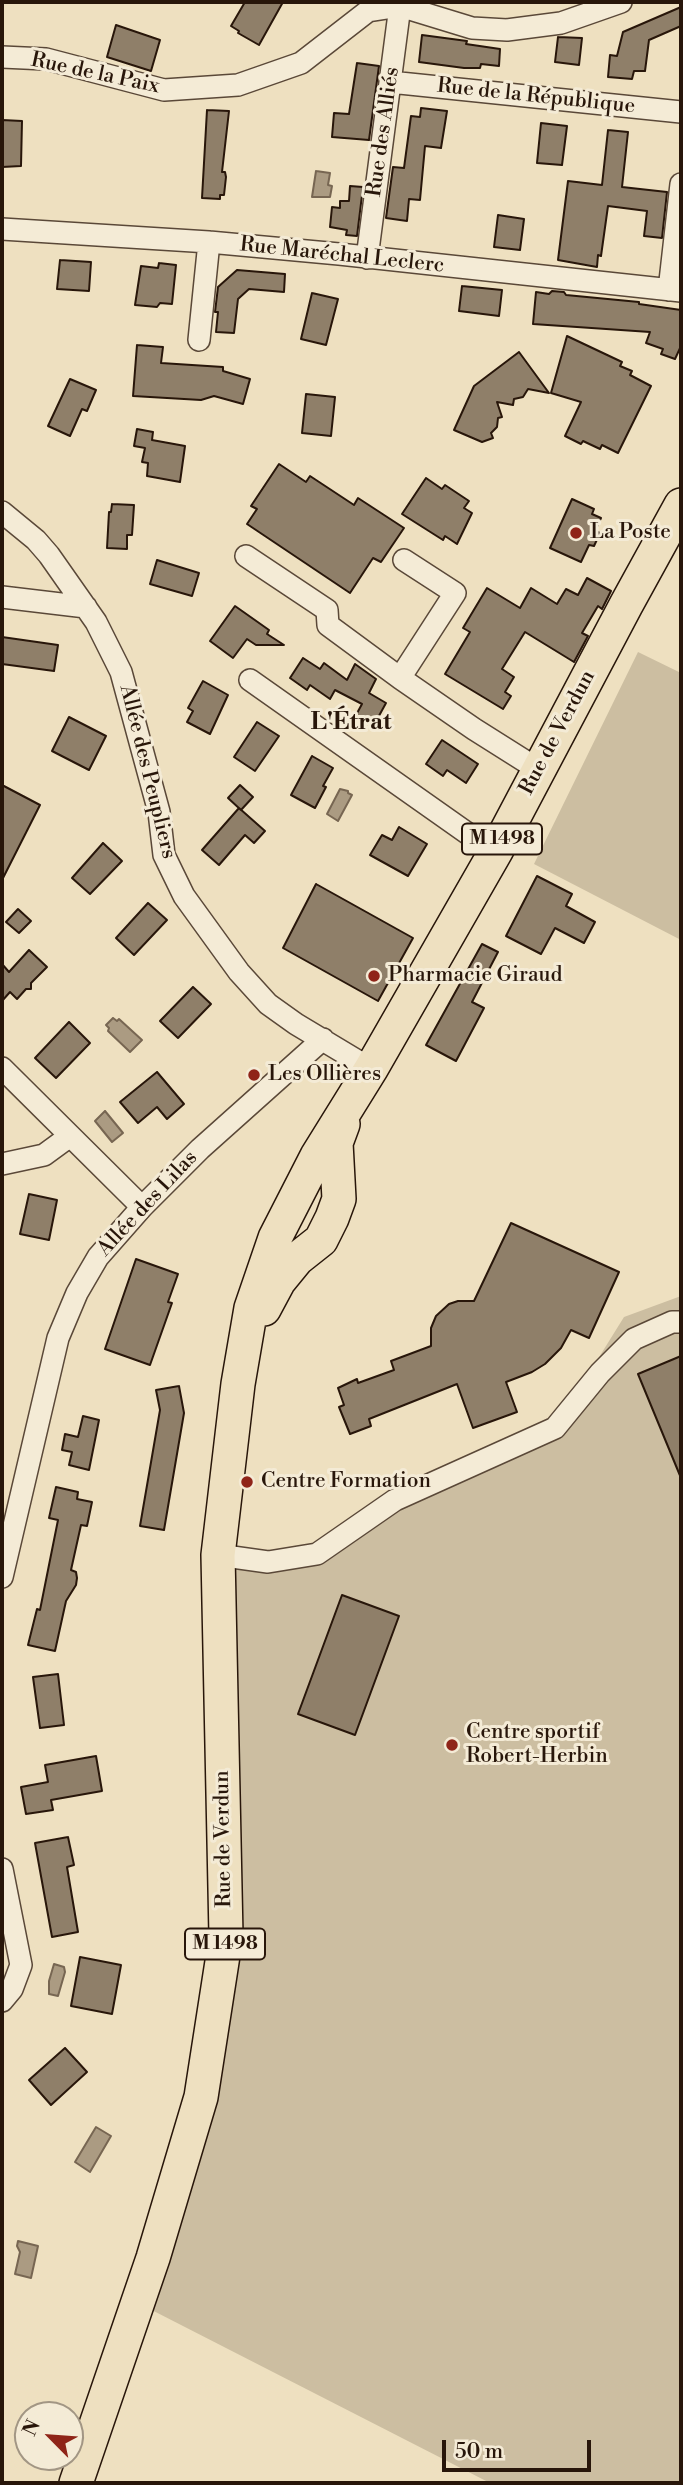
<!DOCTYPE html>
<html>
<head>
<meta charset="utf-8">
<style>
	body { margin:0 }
	#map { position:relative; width:683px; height:2485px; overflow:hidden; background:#eee0c0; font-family:"Libre Bodoni",serif }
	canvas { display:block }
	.frame { position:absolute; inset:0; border:4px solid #28160a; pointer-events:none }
	.north { position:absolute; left:14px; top:2401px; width:70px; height:70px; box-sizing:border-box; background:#f4ebd6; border:2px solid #a29684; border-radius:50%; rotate:295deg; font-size:19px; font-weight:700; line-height:28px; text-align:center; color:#28160a }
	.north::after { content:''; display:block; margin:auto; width:24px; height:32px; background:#8f2418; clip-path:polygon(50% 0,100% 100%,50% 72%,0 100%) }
	.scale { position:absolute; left:442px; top:2440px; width:149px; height:32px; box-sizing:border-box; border:4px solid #28160a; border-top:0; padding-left:9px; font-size:21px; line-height:24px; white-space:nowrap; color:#28160a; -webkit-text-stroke:5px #f4ebd6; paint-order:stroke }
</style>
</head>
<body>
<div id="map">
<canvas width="683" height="2485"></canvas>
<div class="frame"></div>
<div class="north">N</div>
<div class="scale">50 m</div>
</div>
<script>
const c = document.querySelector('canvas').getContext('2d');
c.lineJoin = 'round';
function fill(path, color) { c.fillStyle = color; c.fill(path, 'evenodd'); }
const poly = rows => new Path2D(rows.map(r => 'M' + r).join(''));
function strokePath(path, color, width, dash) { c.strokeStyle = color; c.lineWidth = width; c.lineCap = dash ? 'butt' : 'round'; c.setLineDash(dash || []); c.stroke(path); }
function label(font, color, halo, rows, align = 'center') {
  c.font = font + ' "Libre Bodoni",serif'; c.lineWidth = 6; c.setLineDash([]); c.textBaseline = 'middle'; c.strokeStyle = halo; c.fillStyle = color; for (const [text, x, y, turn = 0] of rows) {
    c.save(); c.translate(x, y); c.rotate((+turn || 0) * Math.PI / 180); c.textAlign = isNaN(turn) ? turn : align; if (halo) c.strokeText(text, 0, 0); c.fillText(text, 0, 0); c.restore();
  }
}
fill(poly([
	[638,652,681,673,681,940,534,864],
	[681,1296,681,2483,490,2483,138,2303,226,1936,218,1555,317,1554,395,1500,555,1428,624,1317]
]), '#ccbea1');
const water = poly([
	[316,171,330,173,328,185,332,186,330,197,312,197,316,171],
	[340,789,348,791,348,793,352,795,338,821,327,814,340,789],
	[113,1018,117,1021,119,1019,142,1040,130,1052,108,1031,109,1028,106,1025,113,1018],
	[105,1111,123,1133,112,1142,95,1121,105,1111],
	[54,1964,64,1967,65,1972,58,1996,49,1994,49,1981,54,1964],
	[96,2127,111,2136,90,2172,75,2162,96,2127],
	[18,2241,38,2246,31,2278,15,2274,20,2252,17,2246,18,2241]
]);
fill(water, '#ab9b82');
strokePath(water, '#776652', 2);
const building = poly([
	[245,2,283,2,259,45,238,33,239,31,231,26,245,2],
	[681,7,681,26,649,40,645,71,634,71,632,79,608,77,610,55,617,56,623,32,681,7],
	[116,25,160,40,151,71,107,57,116,25],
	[422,35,467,41,466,44,500,49,499,66,481,64,480,68,464,68,419,62,422,35],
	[558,37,582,38,579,65,555,62,558,37],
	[357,63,379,66,369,140,332,137,334,113,349,114,357,63],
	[421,108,447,111,441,148,425,146,420,200,409,199,407,221,386,218,393,167,404,168,411,116,420,117,421,108],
	[207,110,229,111,222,172,225,172,226,177,224,195,220,195,220,199,202,198,207,110],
	[2,120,22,121,21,166,2,167,2,120],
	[541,123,567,126,562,165,537,163,541,123],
	[608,130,628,132,622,187,667,192,662,238,644,236,647,211,608,206,601,256,598,255,597,267,558,260,568,181,602,185,608,130],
	[350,186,363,187,357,236,346,235,347,230,330,227,332,207,340,208,340,201,349,201,350,186],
	[498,215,524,219,520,250,494,247,498,215],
	[60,260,91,262,89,291,57,289,60,260],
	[159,263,176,265,172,304,160,303,157,307,135,305,141,266,158,268,159,263],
	[237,270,285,274,284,292,249,289,238,299,234,333,216,332,218,312,215,312,218,287,237,270],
	[462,286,502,290,499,316,459,311,462,286],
	[552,291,564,292,566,295,639,302,639,304,681,310,681,346,675,359,661,354,663,349,646,343,650,332,533,324,536,292,549,294,552,291],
	[312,293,338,299,326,345,301,339,312,293],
	[567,336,622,362,620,366,632,371,630,375,651,386,618,453,602,445,600,449,583,441,581,444,565,436,581,402,551,393,567,336],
	[137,345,163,347,161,363,223,367,223,371,250,379,243,404,214,396,201,400,133,396,137,345],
	[519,352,549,393,528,389,523,397,514,399,513,405,497,402,502,417,498,418,497,427,491,433,493,438,482,442,454,430,474,386,519,352],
	[70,379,96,390,87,411,82,409,70,436,48,426,70,379],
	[306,394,335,397,331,436,302,433,306,394],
	[137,429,153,432,152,440,185,446,180,482,147,476,148,463,142,462,145,448,134,446,137,429],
	[279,464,306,482,310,476,354,505,358,498,404,528,381,562,373,558,350,593,247,524,257,509,251,506,279,464],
	[426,478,442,489,445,485,469,501,464,508,472,513,457,544,445,536,443,540,402,514,426,478],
	[572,499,594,509,592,514,601,518,595,531,600,533,594,546,589,545,581,562,550,548,572,499],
	[112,504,134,505,132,535,127,535,127,549,107,548,109,512,111,512,112,504],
	[157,560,199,573,192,596,150,584,157,560],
	[587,578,611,591,602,609,598,606,582,633,588,636,574,662,525,632,502,669,514,677,505,692,511,696,503,709,445,674,470,632,463,628,487,588,520,608,531,588,557,604,566,589,578,595,587,578],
	[235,606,269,630,267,634,284,645,256,645,247,639,233,658,210,641,235,606],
	[2,637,58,645,54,671,2,664,2,637],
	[303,658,320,669,324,663,347,680,355,664,376,679,369,693,386,703,374,725,356,715,362,704,335,690,330,699,310,685,307,690,290,678,303,658],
	[203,681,228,695,210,734,187,722,193,711,188,708,203,681],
	[69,717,106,736,89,770,52,751,69,717],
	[257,722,279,736,255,771,234,757,257,722],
	[442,740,478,764,466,783,447,770,443,776,426,764,442,740],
	[312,756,333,768,323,786,326,787,315,808,291,795,312,756],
	[2,785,40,805,2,880,2,785],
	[240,785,253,797,241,810,228,798,240,785],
	[239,808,265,831,254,843,245,835,219,865,202,850,239,808],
	[399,827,427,844,408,876,370,855,382,835,392,840,399,827],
	[103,843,122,861,90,894,72,878,103,843],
	[537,876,572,894,566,906,595,922,584,943,555,928,541,954,506,936,537,876],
	[316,884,413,938,378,1001,283,948,316,884],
	[148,903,167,920,134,955,116,938,148,903],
	[18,909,31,921,19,933,6,922,18,909],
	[482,944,498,952,472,1002,484,1008,456,1061,426,1045,482,944],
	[29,950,47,967,31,983,31,989,26,989,17,999,10,992,2,1001,2,964,9,972,29,950],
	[193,987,211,1004,178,1038,160,1021,193,987],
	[69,1022,90,1043,56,1078,35,1058,69,1022],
	[157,1072,184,1104,167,1119,157,1107,138,1123,120,1102,157,1072],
	[29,1194,57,1200,49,1240,20,1234,29,1194],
	[511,1223,619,1272,589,1338,571,1330,561,1348,545,1364,532,1372,506,1382,517,1412,473,1428,457,1384,369,1419,371,1426,350,1434,339,1407,344,1405,338,1388,357,1379,358,1383,394,1370,391,1361,431,1346,431,1328,436,1316,449,1304,458,1301,474,1301,511,1223],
	[136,1259,178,1274,168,1302,172,1303,150,1365,105,1349,136,1259],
	[681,1356,681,1478,638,1374,681,1356],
	[179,1386,184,1413,164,1530,140,1526,160,1410,156,1390,179,1386],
	[83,1416,99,1420,89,1470,69,1465,72,1452,62,1450,65,1434,78,1437,83,1416],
	[56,1487,78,1492,77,1499,92,1502,87,1526,81,1525,71,1570,76,1572,77,1578,76,1585,66,1601,55,1651,28,1645,37,1609,40,1610,58,1520,49,1518,56,1487],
	[342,1595,399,1616,355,1735,298,1714,342,1595],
	[58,1674,64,1725,40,1728,33,1677,58,1674],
	[96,1756,102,1791,51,1800,53,1810,26,1814,21,1787,48,1782,45,1765,96,1756],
	[68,1837,74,1865,67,1867,78,1932,52,1937,35,1843,68,1837],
	[80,1957,121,1965,112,2014,71,2006,80,1957],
	[65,2048,87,2072,51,2105,29,2080,65,2048]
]);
fill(building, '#8f7f69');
strokePath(building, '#28160a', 2);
const minor = poly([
	[2,57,46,59,164,90,238,85,301,63,368,11,400,6,472,28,507,30,561,23,621,2],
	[390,82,681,112],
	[2,229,209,242,339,254,681,291],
	[367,258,400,6],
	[669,290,681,184],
	[199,340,209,242],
	[2,512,36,540,49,555,96,622,121,672,159,812,164,855,184,896,239,972,268,1004,296,1024,371,1069],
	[246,556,327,610,328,625,400,678,474,729,539,770],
	[2,597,86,607],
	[400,678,455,593,404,560],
	[250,680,484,845,496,851],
	[2,1068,142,1207],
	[2,1164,44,1155,70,1136],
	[218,1555,268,1562,317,1554,395,1500,555,1428,600,1373,634,1339,672,1322,681,1322],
	[2,1577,58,1338,77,1293,98,1257,142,1207,200,1149,323,1039],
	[2,1869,21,1965,12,1989,2,2001]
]);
const primary = poly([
	[264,1309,279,1281,297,1259,321,1240,332,1218,339,1199,336,1143,343,1124],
	[76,2483,153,2258,201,2097,226,1936,218,1555,238,1384,251,1308,275,1238,317,1156,371,1069,496,851,626,605,681,505]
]);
strokePath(minor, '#5a4838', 24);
strokePath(primary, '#28160a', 36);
strokePath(minor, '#f4ebd6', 21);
strokePath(primary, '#eee0c0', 33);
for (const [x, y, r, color] of [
	[576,533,7,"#8f2418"],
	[374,976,7,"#8f2418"],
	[254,1075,7,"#8f2418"],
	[247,1482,7,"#8f2418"],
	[452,1745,7,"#8f2418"]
]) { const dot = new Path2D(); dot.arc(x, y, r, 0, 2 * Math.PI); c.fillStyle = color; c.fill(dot); strokePath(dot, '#f4ebd6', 2.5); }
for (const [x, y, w] of [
	[502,839,80],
	[225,1944,80]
]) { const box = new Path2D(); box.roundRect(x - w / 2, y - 15.5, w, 31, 5); c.fillStyle = '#f4ebd6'; c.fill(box); strokePath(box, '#28160a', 2); }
label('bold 19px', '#28160a', null, [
	["M 1498",502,839],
	["M 1498",225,1944]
]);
label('21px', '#28160a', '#f4ebd6', [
	["Rue de la Paix",95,74,12],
	["Rue de la République",536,97,6],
	["Rue des Alliés",384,132,-82],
	["Rue Maréchal Leclerc",342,256,6],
	["Rue de Verdun",558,733,-62],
	["Allée des Peupliers",147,772,76],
	["Allée des Lilas",148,1204,-47],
	["Rue de Verdun",224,1839,-91]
]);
label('21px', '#28160a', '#f4ebd6', [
	["La Poste",590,533],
	["Pharmacie Giraud",388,976],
	["Les Ollières",268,1075],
	["Centre Formation",261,1482],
	["Centre sportif",466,1733],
	["Robert-Herbin",466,1757]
], 'left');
label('bold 24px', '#28160a', '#f4ebd6', [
	["L'Étrat",351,723]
]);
</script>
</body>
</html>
